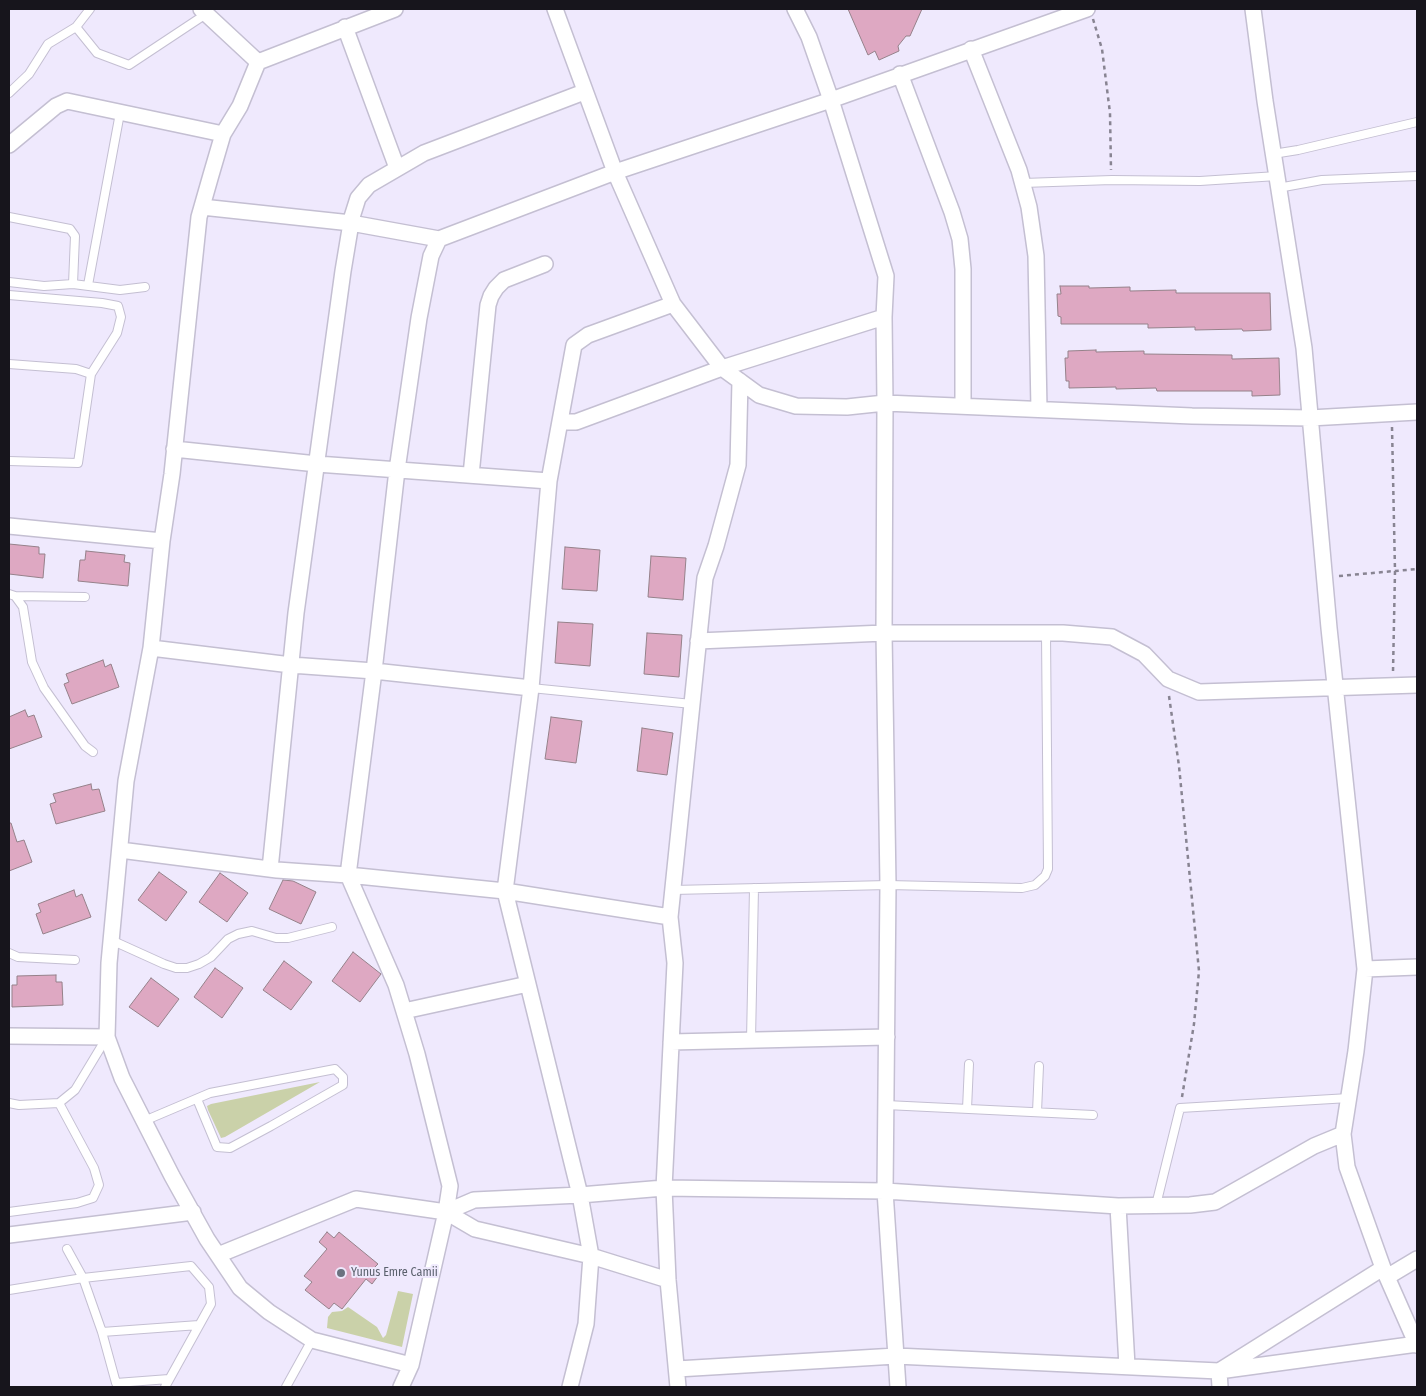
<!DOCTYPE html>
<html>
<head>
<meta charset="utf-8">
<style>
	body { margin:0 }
	#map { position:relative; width:1426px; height:1396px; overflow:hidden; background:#efe9fd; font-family:"Fira Sans Condensed",sans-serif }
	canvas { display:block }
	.frame { position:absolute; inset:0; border:10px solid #17151c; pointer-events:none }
</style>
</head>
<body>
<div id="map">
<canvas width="1426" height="1396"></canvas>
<div class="frame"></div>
</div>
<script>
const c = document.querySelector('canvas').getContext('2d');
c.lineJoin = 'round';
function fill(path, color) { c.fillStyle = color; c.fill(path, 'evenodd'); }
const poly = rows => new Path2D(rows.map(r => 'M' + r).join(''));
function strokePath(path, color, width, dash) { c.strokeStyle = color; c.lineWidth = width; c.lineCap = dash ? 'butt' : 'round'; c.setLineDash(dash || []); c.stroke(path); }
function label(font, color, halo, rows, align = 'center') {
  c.font = font + ' "Fira Sans Condensed",sans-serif'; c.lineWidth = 4; c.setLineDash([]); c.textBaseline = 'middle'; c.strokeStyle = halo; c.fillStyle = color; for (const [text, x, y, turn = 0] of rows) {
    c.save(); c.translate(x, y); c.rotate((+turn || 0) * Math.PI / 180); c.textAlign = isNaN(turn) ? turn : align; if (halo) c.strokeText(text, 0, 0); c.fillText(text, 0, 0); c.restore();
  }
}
fill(poly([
	[320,1082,225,1137,221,1138,208,1110,207,1106,211,1104],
	[398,1291,413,1294,402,1347,327,1328,328,1317,332,1312,342,1311,348,1307,377,1327,383,1338,386,1335]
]), '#cad1a9');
const building = poly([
	[848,9,922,9,910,36,906,36,898,46,899,51,879,60,875,51,868,55,848,9],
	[1060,286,1089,286,1089,288,1130,287,1130,291,1176,290,1176,293,1270,293,1271,330,1243,331,1242,329,1195,330,1195,327,1148,328,1148,324,1061,324,1061,317,1058,316,1057,294,1061,294,1060,286],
	[1096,350,1096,352,1144,351,1144,354,1232,355,1232,359,1279,358,1280,395,1252,396,1252,391,1157,391,1156,388,1116,389,1116,387,1069,388,1069,381,1066,381,1065,358,1068,358,1068,351,1096,350],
	[9,544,39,547,39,554,45,554,43,578,9,574,9,544],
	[565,547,600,550,597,591,562,589,565,547],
	[86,551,125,555,124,562,130,563,128,586,78,581,80,560,85,560,86,551],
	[651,556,686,558,683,600,648,597,651,556],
	[558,622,593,624,590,666,555,663,558,622],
	[647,633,682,635,679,677,644,674,647,633],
	[103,660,105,667,111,664,119,687,72,704,64,684,69,682,66,674,103,660],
	[25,710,28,717,34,715,42,737,9,749,9,717,25,710],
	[551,717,582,721,576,763,545,759,551,717],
	[642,728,673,733,667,775,637,771,642,728],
	[91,784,92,790,99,789,105,811,56,824,50,804,56,802,53,794,91,784],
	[9,823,11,823,17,842,24,840,32,862,9,871,9,823],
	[159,872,187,892,166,921,138,900,159,872],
	[220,873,248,893,227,922,199,902,220,873],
	[283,880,293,881,316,892,301,924,269,909,283,880],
	[74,890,76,897,82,894,91,917,43,934,36,914,41,912,38,904,74,890],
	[353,952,381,974,360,1002,332,981,353,952],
	[284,961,312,982,291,1010,263,990,284,961],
	[215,968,243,988,222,1018,194,997,215,968],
	[56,975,56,982,62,982,63,1005,12,1007,12,985,17,985,17,976,56,975],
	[151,978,179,999,158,1027,129,1007,151,978],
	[327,1232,334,1238,339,1232,378,1264,372,1270,378,1276,372,1284,366,1279,342,1309,334,1303,329,1309,305,1290,312,1282,304,1276,327,1249,319,1242,327,1232]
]);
fill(building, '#dea8c2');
strokePath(building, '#95818a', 1);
const lane = poly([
	[76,27,97,53,129,65,206,14],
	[9,93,29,74,48,44,76,27,90,9],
	[1273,154,1298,150,1417,122],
	[1023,183,1112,180,1200,181,1277,176],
	[1278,188,1322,180,1417,176],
	[9,217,70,229,75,236,73,284],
	[9,282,44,286,73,284,120,290,145,287],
	[88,285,120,113],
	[9,295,102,303,118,306,121,317,117,333,91,374,76,369,9,364],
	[9,461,78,463,91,374],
	[9,594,15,596,23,607,32,662,44,688,85,746,93,752],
	[15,596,85,597],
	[531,688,692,704],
	[673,890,888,885,1022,888,1035,885,1045,876,1048,869,1046,633],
	[111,940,164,964,176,968,187,968,199,964,211,957,228,939,238,934,252,931,276,938,288,938,332,927],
	[9,953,18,957,75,960],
	[751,1040,754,888],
	[9,1103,19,1105,59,1103,75,1090,107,1037],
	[886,1105,1093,1115],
	[967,1109,969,1064],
	[1037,1112,1039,1066],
	[144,1121,210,1093,335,1069,343,1077,343,1085,271,1126,230,1148,217,1147,197,1099],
	[1156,1205,1180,1108,1349,1098],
	[9,1212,77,1203,93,1198,99,1185,94,1168,59,1103],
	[67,1249,83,1278,102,1332,116,1383,169,1379],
	[9,1290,83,1278,191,1266,209,1287,211,1304,165,1387],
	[102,1332,199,1325],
	[286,1387,312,1340]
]);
const street = poly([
	[201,9,258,62],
	[395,9,258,62,240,106,223,134,211,175,199,217,172,474,162,541,151,648,126,781,109,963,107,1037,122,1078,172,1176,207,1239,240,1288,269,1312,312,1340,411,1365],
	[555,9,615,172,673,304,722,368,884,317],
	[795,9,809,37,831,100,886,276,884,317,885,403,1192,416,1310,418,1417,412],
	[1253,9,1265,101,1304,348,1329,628,1365,969,1356,1051,1343,1134,1347,1167,1383,1268,1417,1345],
	[345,27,397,168],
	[971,49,1019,170,1029,207,1036,256,1039,409],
	[900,74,952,212,960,239,963,269,963,405],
	[9,145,56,106,67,101,223,134],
	[202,207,351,223,439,239],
	[560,422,576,422,722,368,759,395,796,406,847,407,885,403,884,633,888,885,885,1191,898,1387],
	[174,449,317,464,549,481],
	[471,475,488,305,491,296,496,288,504,280,545,264],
	[9,526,162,541],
	[698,641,884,633,1063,633,1112,637,1144,654,1168,679,1199,692,1417,685],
	[151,648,291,665,374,671,531,688],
	[120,850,277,870,348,875,505,891,670,917],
	[270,869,296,613,343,271,352,217,358,198,369,185,424,153,584,92],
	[1365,969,1417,967],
	[404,1011,528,984],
	[9,1036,107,1037],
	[671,1042,887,1037],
	[1118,1206,1127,1366],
	[446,1212,474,1200,580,1195,664,1188,885,1191,1118,1206,1190,1205,1215,1202,1314,1146,1343,1134],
	[9,1235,193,1212],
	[218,1255,356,1199,446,1212,475,1229,591,1256,668,1280],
	[1387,1277,1417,1259],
	[677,1369,896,1356,1219,1371,1383,1268],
	[401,1387,411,1365,446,1212,450,1186,417,1054,396,985,348,875,374,671,397,470,419,318,431,256,439,239,615,172,831,100,1087,9],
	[570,1387,586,1324,591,1256,580,1195,505,891,531,688,549,481,574,345,588,335,673,304],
	[678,1387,668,1280,664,1188,675,963,670,917,705,578,716,546,738,465,740,381],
	[1220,1387,1219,1371,1417,1344]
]);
strokePath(lane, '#c4bfd2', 10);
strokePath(street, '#c4bfd2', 18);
strokePath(poly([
	[1093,19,1102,49,1110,113,1111,170],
	[1392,427,1395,571,1393,672],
	[1339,576,1417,569],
	[1169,696,1179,766,1199,971,1194,1024,1182,1097]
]), '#888492', 2.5, [4, 4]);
strokePath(lane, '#fff', 8);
strokePath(street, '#fff', 15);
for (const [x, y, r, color] of [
	[341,1273,5,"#6b7280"]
]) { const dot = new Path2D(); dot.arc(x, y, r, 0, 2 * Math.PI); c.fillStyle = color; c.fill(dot); strokePath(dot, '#efe9fd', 2); }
label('12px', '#5b616d', '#efe9fd', [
	["Yunus Emre Camii",351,1273]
], 'left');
</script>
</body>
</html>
